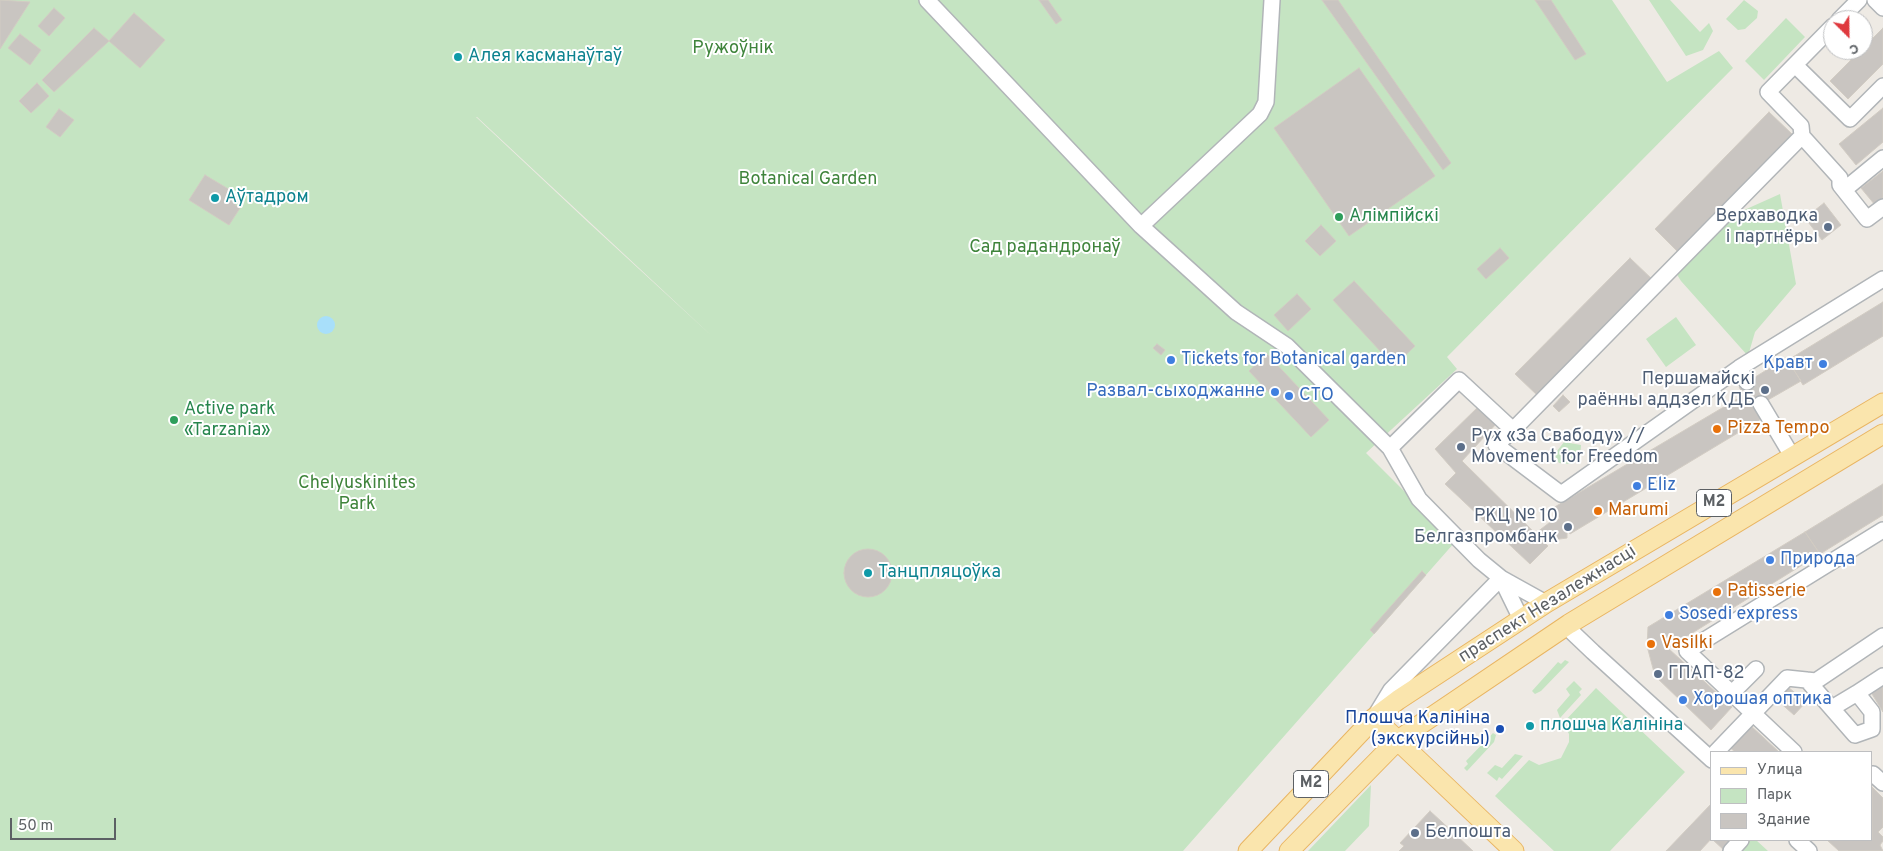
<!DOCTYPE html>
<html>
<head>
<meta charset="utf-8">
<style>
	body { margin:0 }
	#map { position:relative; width:1883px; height:851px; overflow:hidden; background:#eeeae4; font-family:Overpass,sans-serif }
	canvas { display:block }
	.legend { position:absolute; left:1710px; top:751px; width:162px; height:90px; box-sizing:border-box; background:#fff; border:1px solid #bebfc1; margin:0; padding:6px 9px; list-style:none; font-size:15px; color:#5c6064 }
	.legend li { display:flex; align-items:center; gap:10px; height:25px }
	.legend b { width:25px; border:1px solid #bebfc1 }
	.north { position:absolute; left:1823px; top:10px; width:50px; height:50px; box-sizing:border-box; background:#fff; border:1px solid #bebfc1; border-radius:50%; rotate:157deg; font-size:14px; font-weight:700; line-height:20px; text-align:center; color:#5c6064 }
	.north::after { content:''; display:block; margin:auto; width:18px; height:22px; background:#df393e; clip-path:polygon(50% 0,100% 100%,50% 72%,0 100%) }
	.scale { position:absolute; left:10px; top:818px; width:106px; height:22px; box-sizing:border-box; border:2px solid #5c6064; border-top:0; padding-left:6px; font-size:15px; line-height:18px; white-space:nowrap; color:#5c6064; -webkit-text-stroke:4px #fff; paint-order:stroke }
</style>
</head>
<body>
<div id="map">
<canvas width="1883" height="851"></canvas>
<ul class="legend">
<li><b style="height:6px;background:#fae5ad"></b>Улица</li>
<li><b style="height:14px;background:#c5e4c2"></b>Парк</li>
<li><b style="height:14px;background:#c9c5c1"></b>Здание</li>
</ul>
<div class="north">С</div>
<div class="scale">50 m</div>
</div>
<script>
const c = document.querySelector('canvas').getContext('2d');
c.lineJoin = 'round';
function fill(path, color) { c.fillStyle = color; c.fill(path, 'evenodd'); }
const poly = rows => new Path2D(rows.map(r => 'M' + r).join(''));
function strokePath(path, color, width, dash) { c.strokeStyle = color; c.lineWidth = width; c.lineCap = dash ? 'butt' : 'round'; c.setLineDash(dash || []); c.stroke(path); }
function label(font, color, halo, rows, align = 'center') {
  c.font = font + ' Overpass,sans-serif'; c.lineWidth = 4; c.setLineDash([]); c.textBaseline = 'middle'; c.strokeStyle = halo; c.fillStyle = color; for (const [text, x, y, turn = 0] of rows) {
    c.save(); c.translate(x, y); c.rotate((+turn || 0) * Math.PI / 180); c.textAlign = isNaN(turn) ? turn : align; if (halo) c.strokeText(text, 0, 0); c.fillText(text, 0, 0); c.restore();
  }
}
fill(poly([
	[0,0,1612,0,1667,82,1719,51,1733,68,1447,357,1457,369,1366,453,1455,542,1183,851,0,851],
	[476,117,477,117,714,338,589,223],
	[1649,0,1670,0,1700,32,1709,23,1713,31,1703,50,1686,56],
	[1744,0,1758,11,1757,18,1745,29,1738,30,1726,19],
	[1786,18,1805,37,1764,80,1745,61],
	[1780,194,1796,284,1755,332,1748,356,1681,281,1673,268,1742,211],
	[1676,317,1696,345,1666,367,1646,339],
	[1564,442,1581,445,1580,459,1571,464,1559,463,1554,455],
	[1565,660,1569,662,1541,691,1535,694,1532,691,1558,662,1561,664],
	[1574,681,1582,689,1579,692,1581,695,1560,718,1557,710,1570,695,1566,689],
	[1596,688,1685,772,1610,851,1554,851,1495,796,1529,760,1539,765,1561,758,1569,742,1569,734,1563,723],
	[1493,733,1496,735,1494,742,1467,771,1464,768,1468,764,1466,761],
	[1515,754,1523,756,1502,779,1499,777,1497,781,1487,773,1495,765,1502,768],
	[1371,785,1369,826,1345,851,1308,851],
	[1750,840,1756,840,1768,851,1739,851]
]), '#c5e4c2');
fill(poly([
	'317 325a9 9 0 1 1 18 0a9 9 0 1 1-18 0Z'
]), '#a8dffa');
const building = poly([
	[0,0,30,2,0,49,0,0],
	[1039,0,1048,0,1062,20,1056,24,1039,0],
	[1322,0,1338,0,1451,163,1443,170,1322,0],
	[1535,0,1551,0,1586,54,1575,60,1535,0],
	[54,8,65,18,49,36,38,26,54,8],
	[134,13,165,40,140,68,109,41,134,13],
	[94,28,109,41,54,92,42,80,94,28],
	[1883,28,1883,64,1848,99,1830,81,1883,28],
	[20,34,41,50,30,65,8,48,20,34],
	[1359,68,1435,176,1349,236,1274,128,1359,68],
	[37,83,49,96,31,113,19,101,37,83],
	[1883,108,1883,142,1856,165,1839,144,1883,108],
	[59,109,74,120,60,137,46,127,59,109],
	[1769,112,1792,134,1677,251,1655,229,1769,112],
	[1883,171,1883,199,1875,205,1861,188,1883,171],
	[205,175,240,196,235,205,240,208,229,225,189,200,205,175],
	[1824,203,1841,225,1822,240,1805,218,1824,203],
	[1321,225,1336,241,1320,256,1305,241,1321,225],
	[1500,248,1509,258,1486,279,1477,269,1500,248],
	[1630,258,1654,281,1539,397,1515,374,1630,258],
	[1354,281,1415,346,1394,366,1333,300,1354,281],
	[1297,294,1311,309,1288,331,1274,315,1297,294],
	[1883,302,1883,336,1803,385,1788,360,1883,302],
	[1157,344,1165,350,1161,355,1153,348,1157,344],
	[1267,354,1329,420,1311,437,1249,371,1267,354],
	[1786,358,1801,381,1754,408,1761,419,1570,534,1567,528,1567,538,1545,541,1536,533,1554,519,1560,519,1553,508,1744,395,1739,387,1786,358],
	[1563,395,1570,402,1559,412,1553,406,1563,395],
	[1479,406,1497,423,1462,461,1548,546,1530,564,1445,484,1456,473,1435,449,1479,406],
	[1883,484,1883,515,1820,554,1805,532,1883,484],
	[1805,532,1820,554,1668,648,1732,707,1711,730,1655,676,1647,646,1648,627,1805,532],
	'844 573a24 24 0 1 1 48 0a24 24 0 1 1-48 0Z',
	[1422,571,1426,575,1374,634,1370,630,1422,571],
	[1883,680,1883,712,1869,689,1883,680],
	[1788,687,1806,702,1794,715,1777,700,1788,687],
	[1749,724,1779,752,1735,752,1728,746,1749,724],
	[1872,787,1883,798,1883,827,1878,832,1883,837,1883,841,1880,845,1883,851,1839,851,1827,840,1872,840,1872,787],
	[1712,803,1712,838,1700,851,1666,851,1712,803],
	[1430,811,1455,834,1473,851,1399,851,1404,846,1400,843,1430,811],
	[1713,840,1736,840,1725,851,1713,840]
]);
fill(building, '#c9c5c1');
strokePath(building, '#d2ccc3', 1);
strokePath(poly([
	[1747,382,1761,404]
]), '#cac8c4', 15, [15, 8]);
const minor = poly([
	[927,0,1141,226,1236,312,1287,346,1390,448],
	[1875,0,1883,8],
	[1839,20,1859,0],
	[1795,65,1850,119,1883,86],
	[1802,136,1840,178,1840,185,1867,219,1883,207],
	[1844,190,1883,158],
	[1141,226,1260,114,1266,102,1272,0],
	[1739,368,1747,382],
	[1761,404,1792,456],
	[1513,430,1802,136,1801,126,1768,92,1833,26],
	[1501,578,1521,619],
	[1546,603,1501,578,1479,560,1419,499,1390,448,1459,380,1513,430,1496,445,1561,494,1739,368,1883,279],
	[1569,624,1572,632,1593,652,1712,760],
	[1807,680,1855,735,1872,729,1872,712,1857,693,1883,676],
	[1731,694,1756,669],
	[1832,708,1857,693],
	[1377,713,1391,690,1501,578],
	[1716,752,1787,678,1816,681,1883,636],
	[1794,752,1687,651,1883,530],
	[1873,774,1883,783],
	[1797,840,1809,851],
	[1731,851,1741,840]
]);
const major = poly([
	[1374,718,1514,851],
	[1248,851,1374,718,1398,700,1546,603,1883,403],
	[1289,851,1397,741,1424,722,1569,624,1883,434]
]);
strokePath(minor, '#b1b5b8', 18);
strokePath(major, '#e9b562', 21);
strokePath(minor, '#fff', 15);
strokePath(major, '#fae5ad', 19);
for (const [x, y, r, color] of [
	[458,57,5,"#0f9aa8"],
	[215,198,5,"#0f9aa8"],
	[1339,217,5,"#2e9e5b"],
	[1828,227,5,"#5c6f8a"],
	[1171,360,5,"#3f7fe0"],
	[1823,364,5,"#3f7fe0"],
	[1765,390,5,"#5c6f8a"],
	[1275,392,5,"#3f7fe0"],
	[1289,396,5,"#3f7fe0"],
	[174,420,5,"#2e9e5b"],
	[1717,429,5,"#e8710a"],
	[1461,447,5,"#5c6f8a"],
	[1637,486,5,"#3f7fe0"],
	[1598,511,5,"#e8710a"],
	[1568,527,5,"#5c6f8a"],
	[1770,560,5,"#3f7fe0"],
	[868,573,5,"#0f9aa8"],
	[1717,592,5,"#e8710a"],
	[1669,615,5,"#3f7fe0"],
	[1651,644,5,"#e8710a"],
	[1658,674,5,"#5c6f8a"],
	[1683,700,5,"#3f7fe0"],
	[1530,726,5,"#0f9aa8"],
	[1500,729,5,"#1a4fb4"],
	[1415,833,5,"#5c6f8a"]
]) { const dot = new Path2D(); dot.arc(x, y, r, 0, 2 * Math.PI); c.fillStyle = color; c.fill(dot); strokePath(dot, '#fff', 2); }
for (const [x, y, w] of [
	[1714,503,35],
	[1311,784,35]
]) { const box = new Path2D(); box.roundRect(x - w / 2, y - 13.5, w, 27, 4); c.fillStyle = '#fff'; c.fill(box); strokePath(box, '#5c6064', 1); }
label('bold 16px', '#5c6064', null, [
	["М2",1714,503],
	["М2",1311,784]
]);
label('18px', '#3f843b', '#fff', [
	["Ружоўнік",733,49],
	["Botanical Garden",808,180],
	["Сад радандронаў",1045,248],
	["Chelyuskinites",357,484],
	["Park",357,505]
]);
label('18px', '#0d838f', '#fff', [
	["Алея касманаўтаў",468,57],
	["Аўтадром",225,198],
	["Танцпляцоўка",878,573],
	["плошча Калініна",1540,726]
], 'left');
label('18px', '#27864d', '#fff', [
	["Алімпійскі",1349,217],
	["Active park",184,410],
	["«Tarzania»",184,431]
], 'left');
label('18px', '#4e5e75', '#fff', [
	["Верхаводка",1818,217],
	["і партнёры",1818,238],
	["Першамайскі",1755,380],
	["раённы аддзел КДБ",1755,401],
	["Рух «За Свабоду» //",1471,437,"left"],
	["Movement for Freedom",1471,458,"left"],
	["РКЦ № 10",1558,517],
	["Белгазпромбанк",1558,538],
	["ГПАП-82",1668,674,"left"],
	["Белпошта",1425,833,"left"]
], 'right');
label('18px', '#366cbe', '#fff', [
	["Tickets for Botanical garden",1181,360],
	["Кравт",1813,364,"right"],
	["Развал-сыходжанне",1265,392,"right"],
	["СТО",1299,396],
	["Eliz",1647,486],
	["Природа",1780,560],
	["Sosedi express",1679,615],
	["Хорошая оптика",1693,700]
], 'left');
label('18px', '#c56008', '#fff', [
	["Pizza Tempo",1727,429],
	["Marumi",1608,511],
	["Patisserie",1727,592],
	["Vasilki",1661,644]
], 'left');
label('18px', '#5c6064', '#fff', [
	["праспект Незалежнасці",1548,605,-32]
]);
label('18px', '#164399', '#fff', [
	["Плошча Калініна",1490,719],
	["(экскурсійны)",1490,740]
], 'right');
</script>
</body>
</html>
